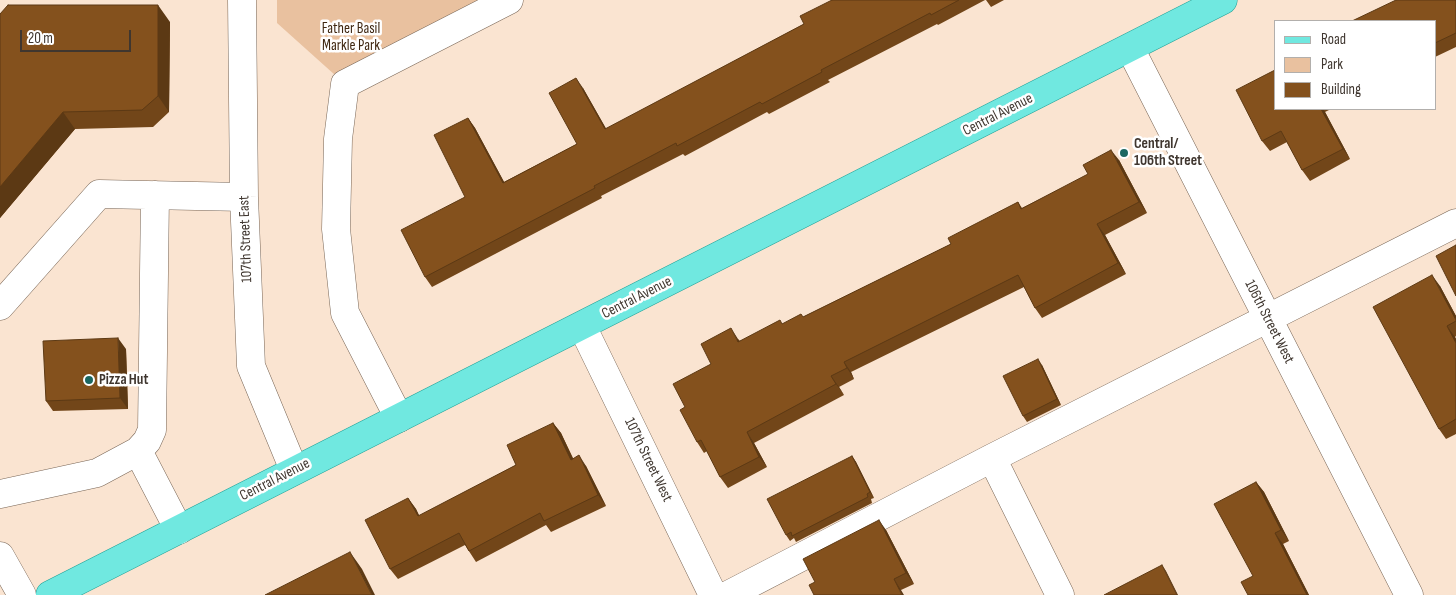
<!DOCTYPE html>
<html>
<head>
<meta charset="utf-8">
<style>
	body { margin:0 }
	#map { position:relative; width:1456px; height:595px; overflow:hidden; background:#fae4d1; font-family:"Sofia Sans Condensed",sans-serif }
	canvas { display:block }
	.legend { position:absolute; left:1274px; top:20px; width:162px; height:90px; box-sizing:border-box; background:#fff; border:1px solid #b2afac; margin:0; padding:6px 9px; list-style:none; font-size:15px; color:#3f362f }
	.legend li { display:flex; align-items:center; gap:10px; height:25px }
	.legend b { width:25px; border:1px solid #b2afac }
	.scale { position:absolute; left:20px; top:30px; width:111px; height:22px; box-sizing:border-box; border:2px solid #3f362f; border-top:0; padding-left:6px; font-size:15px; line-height:18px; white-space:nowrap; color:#3f362f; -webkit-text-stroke:4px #fff; paint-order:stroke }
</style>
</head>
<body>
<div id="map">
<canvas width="1456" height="595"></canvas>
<ul class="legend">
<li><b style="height:6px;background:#70e8e0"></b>Road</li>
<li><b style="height:14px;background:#e9c19f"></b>Park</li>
<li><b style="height:14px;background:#84511d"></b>Building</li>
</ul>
<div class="scale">20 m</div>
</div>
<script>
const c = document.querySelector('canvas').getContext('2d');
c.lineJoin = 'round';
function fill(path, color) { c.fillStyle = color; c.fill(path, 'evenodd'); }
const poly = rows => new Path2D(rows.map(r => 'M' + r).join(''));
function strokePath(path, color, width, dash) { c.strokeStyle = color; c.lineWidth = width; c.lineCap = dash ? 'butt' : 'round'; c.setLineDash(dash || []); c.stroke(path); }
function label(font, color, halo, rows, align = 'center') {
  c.font = font + ' "Sofia Sans Condensed",sans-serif'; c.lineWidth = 5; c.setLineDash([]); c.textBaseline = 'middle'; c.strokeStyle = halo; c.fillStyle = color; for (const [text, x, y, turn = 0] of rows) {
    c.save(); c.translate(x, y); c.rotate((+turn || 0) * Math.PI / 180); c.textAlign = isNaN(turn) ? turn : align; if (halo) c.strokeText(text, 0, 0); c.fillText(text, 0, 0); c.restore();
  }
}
fill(poly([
	[277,0,509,0,345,84,277,23]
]), '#e9c19f');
const minor = poly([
	[242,0,244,197,251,366,294,470],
	[1130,48,1409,595],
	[0,306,99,194,244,197],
	[582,326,713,595],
	[399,418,345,313,336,229,338,139,345,84,509,0],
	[138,451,179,530],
	[992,458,1060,595],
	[0,494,97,473,138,451,147,441,152,430,155,195],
	[0,556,22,595],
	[728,595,992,458,1456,223]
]);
const major = poly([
	[50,595,1223,0]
]);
strokePath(minor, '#786555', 29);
strokePath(major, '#209f95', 29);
strokePath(minor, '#fff', 28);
strokePath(major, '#70e8e0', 28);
fill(poly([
	[832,0,985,0,938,25,937,24,828,80,830,82,769,114,767,112,685,156,683,154,601,196,602,198,432,287,425,277,465,197,468,118,475,128,504,182,577,144,583,88,606,129,804,24],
	[986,0,1004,0,991,7],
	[1456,0,1456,47,1435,57,1435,21],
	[0,14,170,22,169,112,153,127,75,129,0,218],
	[1275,109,1331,109,1325,112,1350,159,1310,181,1302,170,1287,142,1270,151,1262,141],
	[1119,160,1147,213,1105,235,1126,274,1042,318,1035,308,1024,287,851,372,854,379,839,387,844,395,754,443,767,467,728,488,720,477,707,451,704,453,697,442,685,407,711,364,738,339,740,341,782,324,803,317,951,244,1018,202,1022,208],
	[1440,286,1456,316,1456,336,1455,337,1456,339,1456,434,1446,439,1439,429],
	[126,349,128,409,53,411,46,401],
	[1042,365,1061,405,1027,422,1023,416],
	[553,423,561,433,573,458,586,466,606,506,551,532,546,525,476,562,465,545,398,579,390,569,408,498,416,509,419,516,516,465],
	[852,456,856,462,874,498,871,499,872,503,796,542,794,538,790,541,786,535],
	[1256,482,1264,492,1289,541,1283,544,1309,595,1248,595,1253,576],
	[886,530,914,584,901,590,815,582]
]), '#724619');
fill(poly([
	[158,5,170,22,169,112,158,96],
	[576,78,583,88,612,139,605,129],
	[1321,109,1323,109,1325,112,1350,159,1343,149],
	[63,112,75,129,0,218,0,187],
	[468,118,475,128,510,193,503,183],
	[1111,150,1119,160,1147,213,1139,202],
	[1097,224,1105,235,1126,274,1118,263],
	[1432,275,1440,286,1456,316,1456,320],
	[1447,326,1455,337,1456,339,1456,343],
	[731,328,738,339,745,353,738,342],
	[118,338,126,349,128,409,120,398],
	[1038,359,1042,365,1061,405,1057,399],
	[844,362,851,372,854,379,847,368],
	[831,376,839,387,844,395,836,384],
	[553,423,561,433,578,470,571,460],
	[747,432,754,443,767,467,759,457],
	[579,455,586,466,606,506,598,495],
	[852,456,856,462,874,498,870,492],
	[1256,482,1264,492,1289,541,1281,530],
	[408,498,416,509,425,527,418,516],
	[879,520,886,530,914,584,906,573],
	[1275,533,1283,544,1309,595,1307,595],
	[350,552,362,569,375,595,372,595],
	[1162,565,1166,571,1178,595,1177,595],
	[894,579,901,590,904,595,902,595]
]), '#5c3914');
const building = poly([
	[832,0,959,0,931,15,930,13,821,70,822,72,762,104,760,102,677,146,676,143,594,186,595,188,425,277,401,230,465,197,434,135,468,118,503,183,577,144,549,93,576,78,605,129,804,24,800,16,832,0],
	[1396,0,1456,0,1456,33,1435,43,1435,21,1352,21,1396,0],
	[8,5,158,5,158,96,142,110,63,112,0,187,0,14,8,5],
	[1275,70,1275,109,1321,109,1343,149,1302,170,1281,131,1262,141,1236,90,1275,70],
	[1111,150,1139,202,1097,224,1118,263,1035,308,1018,275,844,362,847,368,831,376,836,384,747,432,759,457,720,477,701,440,697,442,680,410,685,407,673,384,711,364,701,344,731,328,738,342,780,320,782,324,801,314,803,317,951,244,948,238,1018,202,1021,209,1088,174,1083,165,1111,150],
	[1456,245,1456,296,1436,256,1456,245],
	[1432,275,1456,320,1456,321,1447,326,1456,343,1456,419,1439,429,1373,307,1432,275],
	[118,338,120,398,46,401,43,341,118,338],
	[1038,359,1057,399,1023,416,1003,376,1038,359],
	[553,423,571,460,579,455,598,495,544,521,540,513,469,551,459,533,390,569,365,520,408,498,418,516,516,465,507,445,553,423],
	[852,456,870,492,867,494,868,497,792,536,791,532,786,535,767,499,852,456],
	[1256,482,1281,530,1275,533,1307,595,1248,595,1241,582,1253,576,1214,504,1256,482],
	[879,520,906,573,894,579,902,595,814,595,809,585,815,582,803,559,879,520],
	[350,552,372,595,265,595,350,552],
	[1162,565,1177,595,1104,595,1162,565]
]);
fill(building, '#84511d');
strokePath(building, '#5c3914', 1);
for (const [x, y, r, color] of [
	[1124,153,5,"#1b6761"],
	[89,380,5,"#1b6761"]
]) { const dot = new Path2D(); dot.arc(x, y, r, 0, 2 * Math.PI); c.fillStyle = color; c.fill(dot); strokePath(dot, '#fff', 2); }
label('15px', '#3f2711', '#fff', [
	["Father Basil",351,29],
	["Markle Park",351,46]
]);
label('15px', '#3f362f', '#fff', [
	["Central Avenue",998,115,-27],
	["107th Street East",246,239,-92],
	["Central Avenue",637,298,-27],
	["106th Street West",1269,322,63],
	["107th Street West",648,460,64],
	["Central Avenue",275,480,-27]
]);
label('bold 15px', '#3f362f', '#fff', [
	["Central/",1134,144],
	["106th Street",1134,161],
	["Pizza Hut",99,380]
], 'left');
</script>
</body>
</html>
